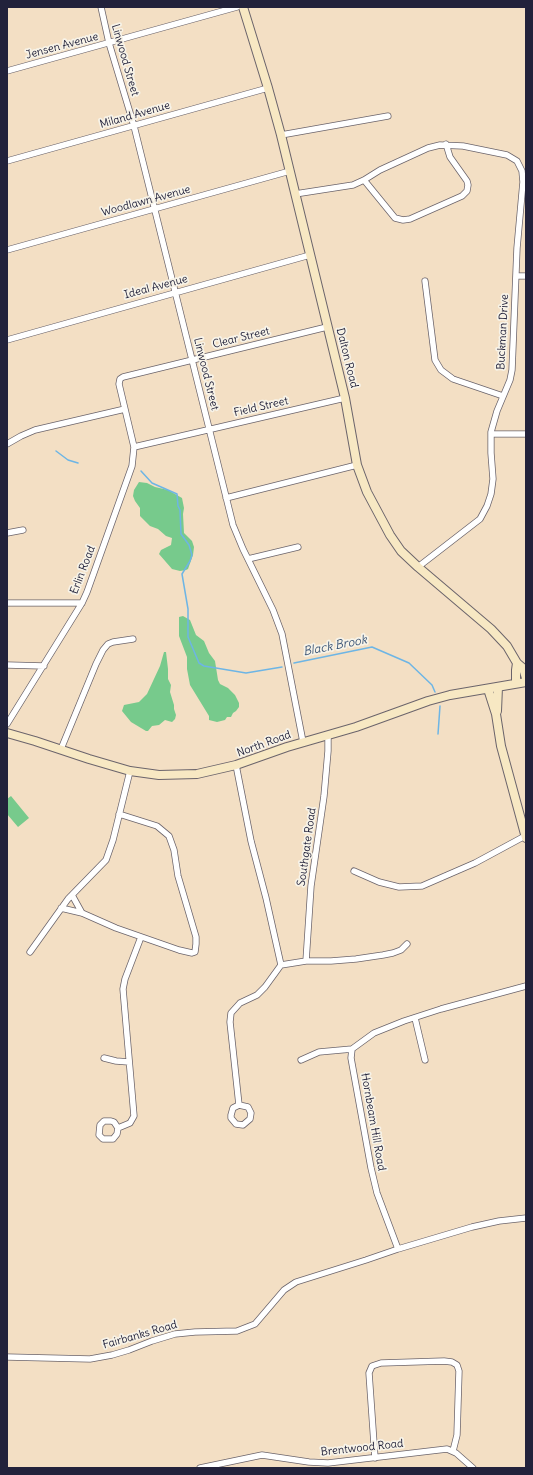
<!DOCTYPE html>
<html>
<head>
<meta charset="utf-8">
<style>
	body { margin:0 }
	#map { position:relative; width:533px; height:1475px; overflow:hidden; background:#f3dfc4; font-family:Delius,sans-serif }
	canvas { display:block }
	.frame { position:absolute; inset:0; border:8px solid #22223b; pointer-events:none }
</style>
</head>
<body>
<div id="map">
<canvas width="533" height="1475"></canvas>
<div class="frame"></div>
</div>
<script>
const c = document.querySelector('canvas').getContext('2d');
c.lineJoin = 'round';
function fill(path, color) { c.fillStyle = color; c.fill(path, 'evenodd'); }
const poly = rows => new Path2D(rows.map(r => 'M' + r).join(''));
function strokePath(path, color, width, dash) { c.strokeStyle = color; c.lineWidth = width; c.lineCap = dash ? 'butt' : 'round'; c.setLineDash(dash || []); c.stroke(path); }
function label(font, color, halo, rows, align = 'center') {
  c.font = font + ' Delius,sans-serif'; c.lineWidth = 3.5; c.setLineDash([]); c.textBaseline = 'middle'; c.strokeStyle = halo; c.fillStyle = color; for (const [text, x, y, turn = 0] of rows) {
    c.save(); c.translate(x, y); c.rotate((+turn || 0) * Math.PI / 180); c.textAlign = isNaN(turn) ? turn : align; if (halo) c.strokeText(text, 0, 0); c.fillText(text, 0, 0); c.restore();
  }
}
fill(poly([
	[139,482,147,483,155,487,168,490,182,498,184,508,183,514,184,533,192,541,194,547,193,555,188,569,186,570,180,571,172,569,159,554,161,550,171,545,172,538,166,536,158,529,150,526,140,516,140,508,135,501,133,496,134,490],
	[183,616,190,620,196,635,204,641,209,653,215,661,218,680,220,684,228,688,235,695,239,703,239,707,236,711,233,713,231,717,227,717,225,720,217,722,209,720,209,716,190,685,187,669,187,657,179,636,179,617],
	[164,652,166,652,168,669,168,679,171,685,170,692,174,705,174,709,176,715,175,719,172,722,165,720,159,725,152,726,148,731,146,731,131,722,122,711,124,705,139,702,147,694,160,666],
	[11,796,29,818,18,827,7,814,7,799]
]), '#77ca8c');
strokePath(poly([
	[56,451,68,460,78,463],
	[141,471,152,483,177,494,178,506,180,510,181,534,189,545,192,555,190,561,182,574,188,609,188,637,199,663,204,666,246,673,282,667],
	[294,663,372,647,409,663,432,685,435,692],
	[438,734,440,706]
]), '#6db5e5', 1.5);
const street = poly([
	[101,7,109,43,134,126,233,525,243,549,273,610,282,634,303,742],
	[7,71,237,7],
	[281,135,388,116],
	[7,161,268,88],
	[364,180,395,218,403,220,410,219,462,196,467,191,468,185,467,181,450,157,446,144],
	[295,194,353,185,364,180,380,170,428,148,440,145,463,146,507,155,517,161,522,171,523,182,517,248,512,370,510,380,497,411,491,432,491,453,493,479,491,494,487,506,480,519,418,567],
	[7,250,290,171],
	[516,276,526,276],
	[425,281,435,360,441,370,453,379,503,396],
	[7,340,310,255],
	[491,434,526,434],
	[7,444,21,436,35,430,125,409],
	[134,447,345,398],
	[226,498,357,465],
	[7,533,23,530],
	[248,559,298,547],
	[7,603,82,603],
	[7,665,44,666],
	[7,724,82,603,87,592,132,466,134,447,119,384,120,379,123,377,327,327],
	[61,749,96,664,103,650,108,644,113,642,133,639],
	[236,765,251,841,266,898,281,965],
	[354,871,379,882,399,887,422,886,475,863,525,836],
	[72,895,82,913],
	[61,908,82,913,116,928,179,950,192,953,195,952,196,944,196,937,178,876,174,850,169,836,157,826,119,814],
	[30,952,68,899,106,860,113,840,130,771],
	[306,961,311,886,324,796,328,751,328,735],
	[281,965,306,961,331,961,356,959,383,955,393,953,401,950,407,944],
	[526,986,441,1009,404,1021,374,1033,352,1049,351,1058,371,1168,377,1193,398,1249,472,1227,499,1221,526,1218],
	[415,1018,425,1060],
	[104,1058,116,1061,129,1062],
	[301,1060,319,1052,352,1049],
	[239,1105,248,1107,251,1113,250,1119,243,1125,236,1124,231,1118,231,1115,233,1108,239,1105,230,1022,231,1013,240,1003,257,995,265,987,281,965],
	[118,1128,117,1134,113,1139,103,1139,99,1135,100,1125,104,1121,111,1121,114,1122,118,1128,130,1123,134,1116,123,989,125,979,141,937],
	[7,1357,90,1359,112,1355,129,1350,152,1341,175,1334,195,1332,237,1331,255,1324,284,1290,296,1282,366,1260,398,1249],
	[375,1458,369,1373,372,1366,381,1363,444,1361,452,1362,457,1365,459,1371,457,1435,453,1451],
	[200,1468,262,1455,309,1462,328,1463,447,1449,456,1453,473,1468]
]);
const secondary = poly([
	[243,7,268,88,281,135,345,398,357,465,367,492,390,535,401,551,418,567,491,629,507,646,517,663,523,668,526,678],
	[516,683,516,670,517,663],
	[488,689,496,714,501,746,526,838],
	[497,711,498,687],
	[7,733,35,741,89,759,130,771,159,775,197,774,236,765,287,747,356,727,428,701,450,695,526,682]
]);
strokePath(street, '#6b646b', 7);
strokePath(secondary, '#6b646b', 10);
strokePath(street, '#fff', 5.5);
strokePath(secondary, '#f7e8c3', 8);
label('11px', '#22223b', '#f7f3e8', [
	["Jensen Avenue",62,46,-15],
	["Linwood Street",125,60,74],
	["Miland Avenue",135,115,-16],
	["Woodlawn Avenue",146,201,-15],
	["Ideal Avenue",156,287,-15],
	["Buckman Drive",503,332,-87],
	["Clear Street",241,338,-14],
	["Dalton Road",347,358,76],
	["Linwood Street",206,374,76],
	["Field Street",261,407,-13],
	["Erlin Road",83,570,-69],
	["North Road",264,744,-20],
	["Southgate Road",307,847,-82],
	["Hornbeam Hill Road",373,1122,80],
	["Fairbanks Road",140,1335,-16],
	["Brentwood Road",362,1448,-6]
]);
label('italic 12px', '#3c5576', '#f7f3e8', [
	["Black Brook",335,646,-11]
]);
</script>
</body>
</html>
